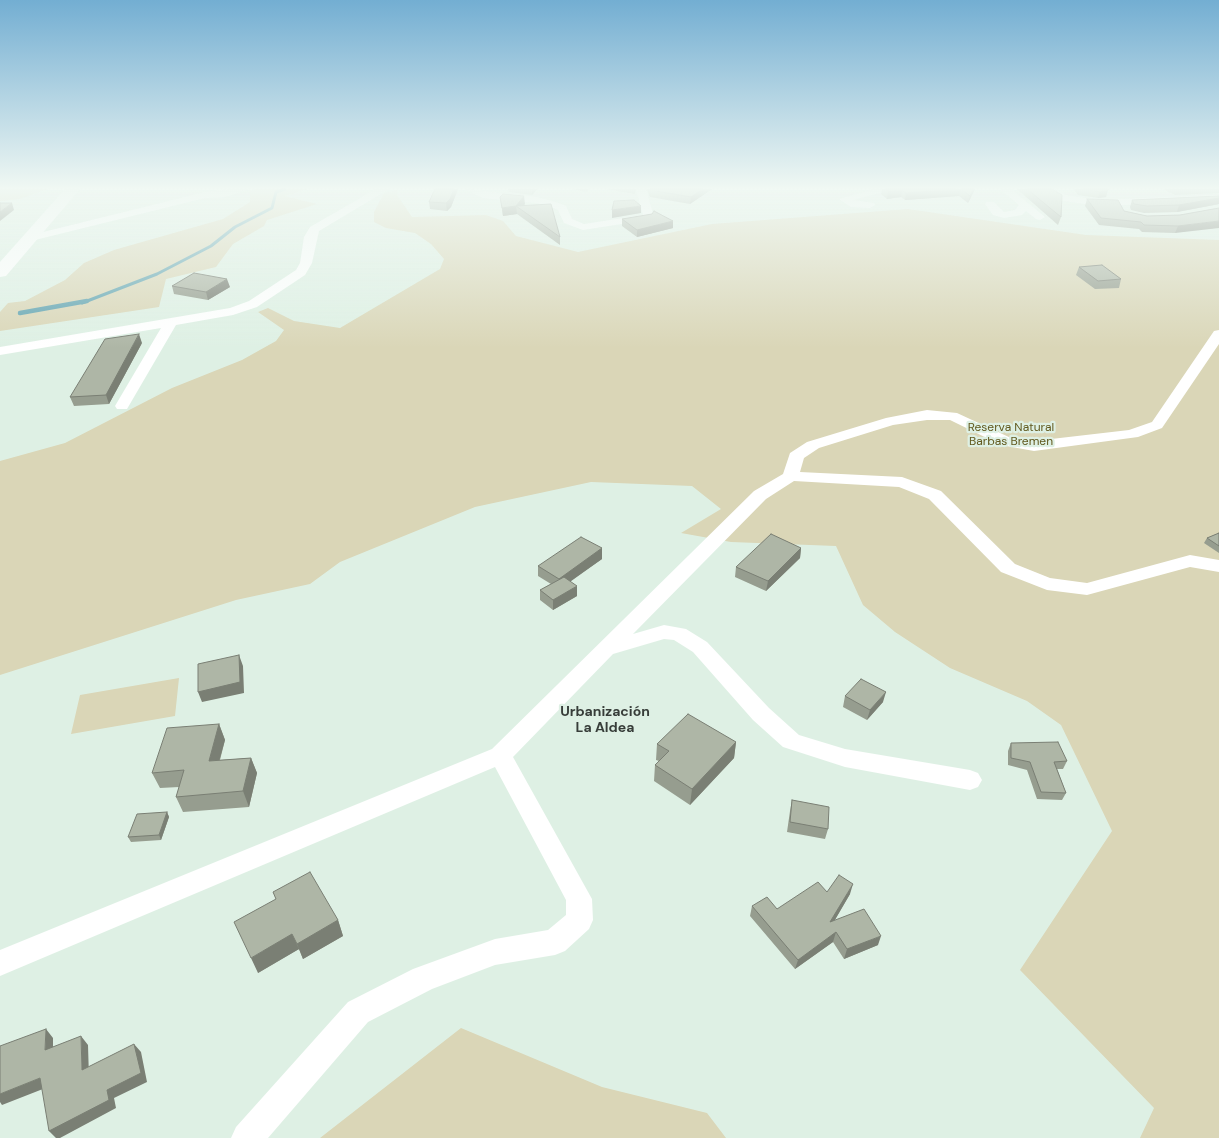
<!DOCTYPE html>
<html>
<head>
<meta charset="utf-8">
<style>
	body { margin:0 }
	canvas { display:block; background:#def0e4 }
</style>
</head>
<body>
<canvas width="1219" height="1138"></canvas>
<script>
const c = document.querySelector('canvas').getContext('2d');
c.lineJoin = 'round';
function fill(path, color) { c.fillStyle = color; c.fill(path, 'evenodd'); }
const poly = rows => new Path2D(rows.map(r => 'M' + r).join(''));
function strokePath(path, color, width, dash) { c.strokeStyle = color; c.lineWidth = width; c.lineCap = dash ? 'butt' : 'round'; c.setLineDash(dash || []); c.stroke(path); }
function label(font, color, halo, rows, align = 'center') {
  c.font = font + ' "DM Sans",sans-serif'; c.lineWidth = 4.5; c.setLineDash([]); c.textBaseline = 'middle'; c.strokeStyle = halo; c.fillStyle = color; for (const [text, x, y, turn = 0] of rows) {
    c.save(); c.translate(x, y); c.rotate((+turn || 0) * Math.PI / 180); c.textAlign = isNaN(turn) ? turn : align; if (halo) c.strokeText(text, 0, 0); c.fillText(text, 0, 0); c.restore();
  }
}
fill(poly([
	[0,189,48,189,20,199,0,201],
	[254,189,307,189,285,196,317,204,267,220,264,226,233,244,216,267,166,279,159,307,0,331,0,312,8,303,25,301,65,280,84,263,114,250,223,219,250,202,250,191],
	[397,190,397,195,412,217,486,215,503,221,516,236,578,252,712,224,908,209,1086,235,1219,240,1219,1138,1140,1138,1154,1108,1020,970,1112,831,1061,725,1027,701,950,668,895,632,863,605,836,546,731,542,681,533,721,509,692,486,591,482,475,507,340,562,310,584,236,600,0,675,0,461,65,443,172,388,242,360,276,341,284,330,258,312,268,308,294,321,340,328,440,269,444,259,431,244,415,233,386,228,374,222,374,212,384,193],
	[179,678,175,716,71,734,80,695],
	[461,1028,602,1087,707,1113,726,1138,320,1138]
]), '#dad6b7');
strokePath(poly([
	[82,303,157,274,211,246,235,227,272,208,276,192,285,189]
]), '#63a4b1', 3);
strokePath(poly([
	[20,313,87,301]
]), '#63a4b1', 4.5);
fill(poly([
	[232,189,248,189,225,197,205,198,31,241,25,238,27,236,205,192,232,189],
	[376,189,389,189,319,231,312,263,305,275,257,307,233,315,176,325,127,409,117,409,115,406,161,328,0,355,0,347,230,308,249,301,296,270,300,263,304,237,310,227,376,189],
	[465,189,537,197,559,203,566,206,572,219,584,224,643,215,636,189,646,189,653,214,651,219,647,220,583,230,564,223,558,210,551,207,536,203,483,198,465,189],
	[875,189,893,189,853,200,874,203,875,205,870,208,851,207,839,199,875,189],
	[1000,189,1011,189,1045,217,1040,220,1036,219,1026,211,1022,215,1004,218,993,215,985,204,986,202,994,202,1004,212,1015,210,1019,205,1000,189],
	[1042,189,1054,189,1065,195,1098,200,1219,195,1219,201,1098,206,1058,200,1042,189],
	[1219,330,1219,344,1162,428,1138,437,1034,451,1001,445,950,420,927,420,893,425,819,448,804,458,800,472,902,477,941,491,1015,564,1050,578,1087,583,1190,555,1219,560,1219,572,1190,567,1087,595,1047,590,1001,572,929,499,899,487,794,481,766,499,633,634,664,625,686,629,707,642,769,708,799,735,845,749,970,770,978,773,982,780,978,787,970,790,845,767,783,747,753,720,693,652,674,640,664,639,613,654,513,757,592,899,593,920,589,929,565,951,555,955,495,965,432,989,368,1022,268,1138,231,1138,236,1127,348,1002,413,969,495,939,548,930,566,915,566,900,495,767,0,976,0,950,492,749,754,491,783,474,790,453,807,442,886,418,927,410,957,413,1011,438,1034,441,1129,430,1152,422,1214,331,1219,330]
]), '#fff');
fill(poly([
	[65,189,80,189,6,276,0,277,0,262,65,189]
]), '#fff');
fill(poly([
	[435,189,458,189,451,207,447,211,430,209,429,202],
	[508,189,537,189,532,195,509,192],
	[572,189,589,189,587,192],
	[607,189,636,189,635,194],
	[647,189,712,189,690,204,650,197],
	[882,189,975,189,968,203,959,196,905,200,901,197,887,199,881,194],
	[1017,189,1052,189,1061,217,1058,225],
	[1075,189,1108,189,1108,190,1106,197,1098,198,1078,195,1074,190],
	[1163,189,1219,189,1219,193,1175,195],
	[1219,196,1219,204,1177,212,1144,213,1131,210,1130,207,1132,200],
	[500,197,525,204,523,206,560,237,560,245,517,214,503,216],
	[1087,199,1124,211,1147,216,1180,215,1219,208,1175,233,1142,232,1139,229,1099,225,1085,206],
	[622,219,673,228,637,237,622,226],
	[1079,267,1121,279,1119,288,1095,289,1076,275],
	[172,286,230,287,208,300,174,294],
	[142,343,109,404,74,406,70,397],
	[1219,533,1219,553,1204,543,1207,538],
	[602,548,602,559,570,581,577,596,553,610,540,600,540,590,551,584,538,576,538,566],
	[801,548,800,558,766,591,735,577,736,567],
	[845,696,883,702,867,720,843,707],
	[219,724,225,740,220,760,251,758,257,773,249,807,183,812,176,797,179,787,160,788,152,773],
	[736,742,734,758,690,805,654,781,655,765,659,761,656,760,657,744],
	[1011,743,1067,761,1063,769,1057,769,1066,793,1062,800,1037,799,1027,770,1008,765,1008,751],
	[792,800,828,829,825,839,787,832,790,811],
	[167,812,169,817,161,840,131,842,128,837],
	[273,892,338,920,343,936,303,959,299,949,258,973,276,899],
	[827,892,850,894,834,921,878,945,844,959,833,942,795,969,750,916,752,906,777,909]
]), '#969d8f');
fill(poly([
	[454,189,458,189,451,207,447,211,446,203],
	[532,189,537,189,532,195],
	[703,189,712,189,690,204,691,197],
	[956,189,961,189,959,196,905,200,906,193],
	[973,189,975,189,968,203,970,196],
	[902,190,901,197,887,199,888,191],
	[1108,190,1106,197,1098,198,1100,192],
	[524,196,525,204,520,209,516,206],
	[1219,198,1219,204,1177,212,1179,205],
	[12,203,14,210,0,221,0,212],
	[516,206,517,214,503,216,502,208],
	[641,206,641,213,612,218,612,210],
	[673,221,673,228,637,237,637,230],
	[1219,221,1219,228,1175,233,1178,226],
	[227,279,230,287,208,300,206,292],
	[139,334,142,343,109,404,106,395],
	[602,548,602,559,560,589,559,579],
	[801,548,800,558,766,591,768,581],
	[577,586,577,596,553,610,553,600],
	[239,655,243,666,244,693,202,702,198,692],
	[886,692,883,702,867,720,870,710],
	[219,724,225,740,215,776,209,761],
	[736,742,734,758,690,805,692,789],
	[251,758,257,773,249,807,243,791],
	[167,812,169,817,161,840,159,835],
	[853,884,850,894,828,932,830,922],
	[338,920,343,936,303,959,297,944],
	[836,932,833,942,795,969,798,960],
	[292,934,299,949,258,973,251,958],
	[881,936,878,945,844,959,847,949],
	[46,1029,53,1038,53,1059,45,1050],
	[81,1036,88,1045,89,1078,82,1070],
	[134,1044,141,1052,147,1082,114,1098,116,1108,60,1138,56,1138,49,1131,107,1090],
	[40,1078,48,1087,2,1105,0,1102,0,1094]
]), '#7a7f74');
const building = poly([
	[435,189,454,189,450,199,446,203,429,202,435,189],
	[650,189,703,189,691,197,650,190,650,189],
	[885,189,956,189,906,193,902,190,888,191,885,189],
	[961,189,973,189,970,196,961,189],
	[1027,189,1052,189,1062,195,1061,217,1027,189],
	[1083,189,1108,189,1108,190,1100,192,1083,189],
	[503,194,524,196,516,206,551,204,560,237,516,206,502,208,500,197,503,194],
	[1219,196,1219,198,1179,205,1147,206,1134,204,1132,200,1219,196],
	[1087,199,1118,200,1124,211,1147,216,1180,215,1219,208,1219,221,1178,226,1144,225,1141,222,1101,218,1087,199],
	[634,200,641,206,612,210,614,201,634,200],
	[0,203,12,203,0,212,0,203],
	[654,211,673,221,637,230,622,219,652,214,654,211],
	[1102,265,1121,279,1098,281,1079,267,1102,265],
	[194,273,227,279,206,292,172,286,194,273],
	[139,334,106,395,70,397,105,339,139,334],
	[1219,533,1219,546,1207,538,1219,533],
	[771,534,801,548,768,581,736,567,771,534],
	[581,537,602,548,559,579,538,566,581,537],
	[564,577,577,586,553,600,540,590,564,577],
	[239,655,240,682,198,692,198,664,239,655],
	[861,679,886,692,870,710,845,696,861,679],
	[688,714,736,742,692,789,655,765,669,751,657,744,688,714],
	[219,724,209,761,251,758,243,791,176,797,184,770,152,773,167,728,219,724],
	[1058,742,1067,761,1054,762,1066,793,1041,792,1030,762,1011,758,1011,743,1058,742],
	[792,800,829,807,828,829,790,822,792,800],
	[167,812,159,835,128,837,137,814,167,812],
	[310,872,338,920,297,944,292,934,251,958,234,922,276,899,273,892,310,872],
	[839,875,853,884,830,922,864,909,881,936,847,949,836,932,798,960,752,906,767,897,777,909,818,882,827,892,839,875],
	[46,1029,45,1050,81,1036,82,1070,134,1044,141,1073,107,1090,109,1100,49,1131,40,1078,0,1094,0,1046,46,1029]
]);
fill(building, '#aeb6a6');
strokePath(building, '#7a7f74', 1);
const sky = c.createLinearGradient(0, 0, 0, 348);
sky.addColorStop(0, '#73aed2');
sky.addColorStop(0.54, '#f0f8f3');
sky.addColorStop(1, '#f0f8f300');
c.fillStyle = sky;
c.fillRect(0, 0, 1219, 348);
label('12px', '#61591e', '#def0e4', [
	["Reserva Natural",1011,428],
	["Barbas Bremen",1011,442]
]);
label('bold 14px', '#373d39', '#def0e4', [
	["Urbanización",605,712],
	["La Aldea",605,728]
]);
</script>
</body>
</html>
